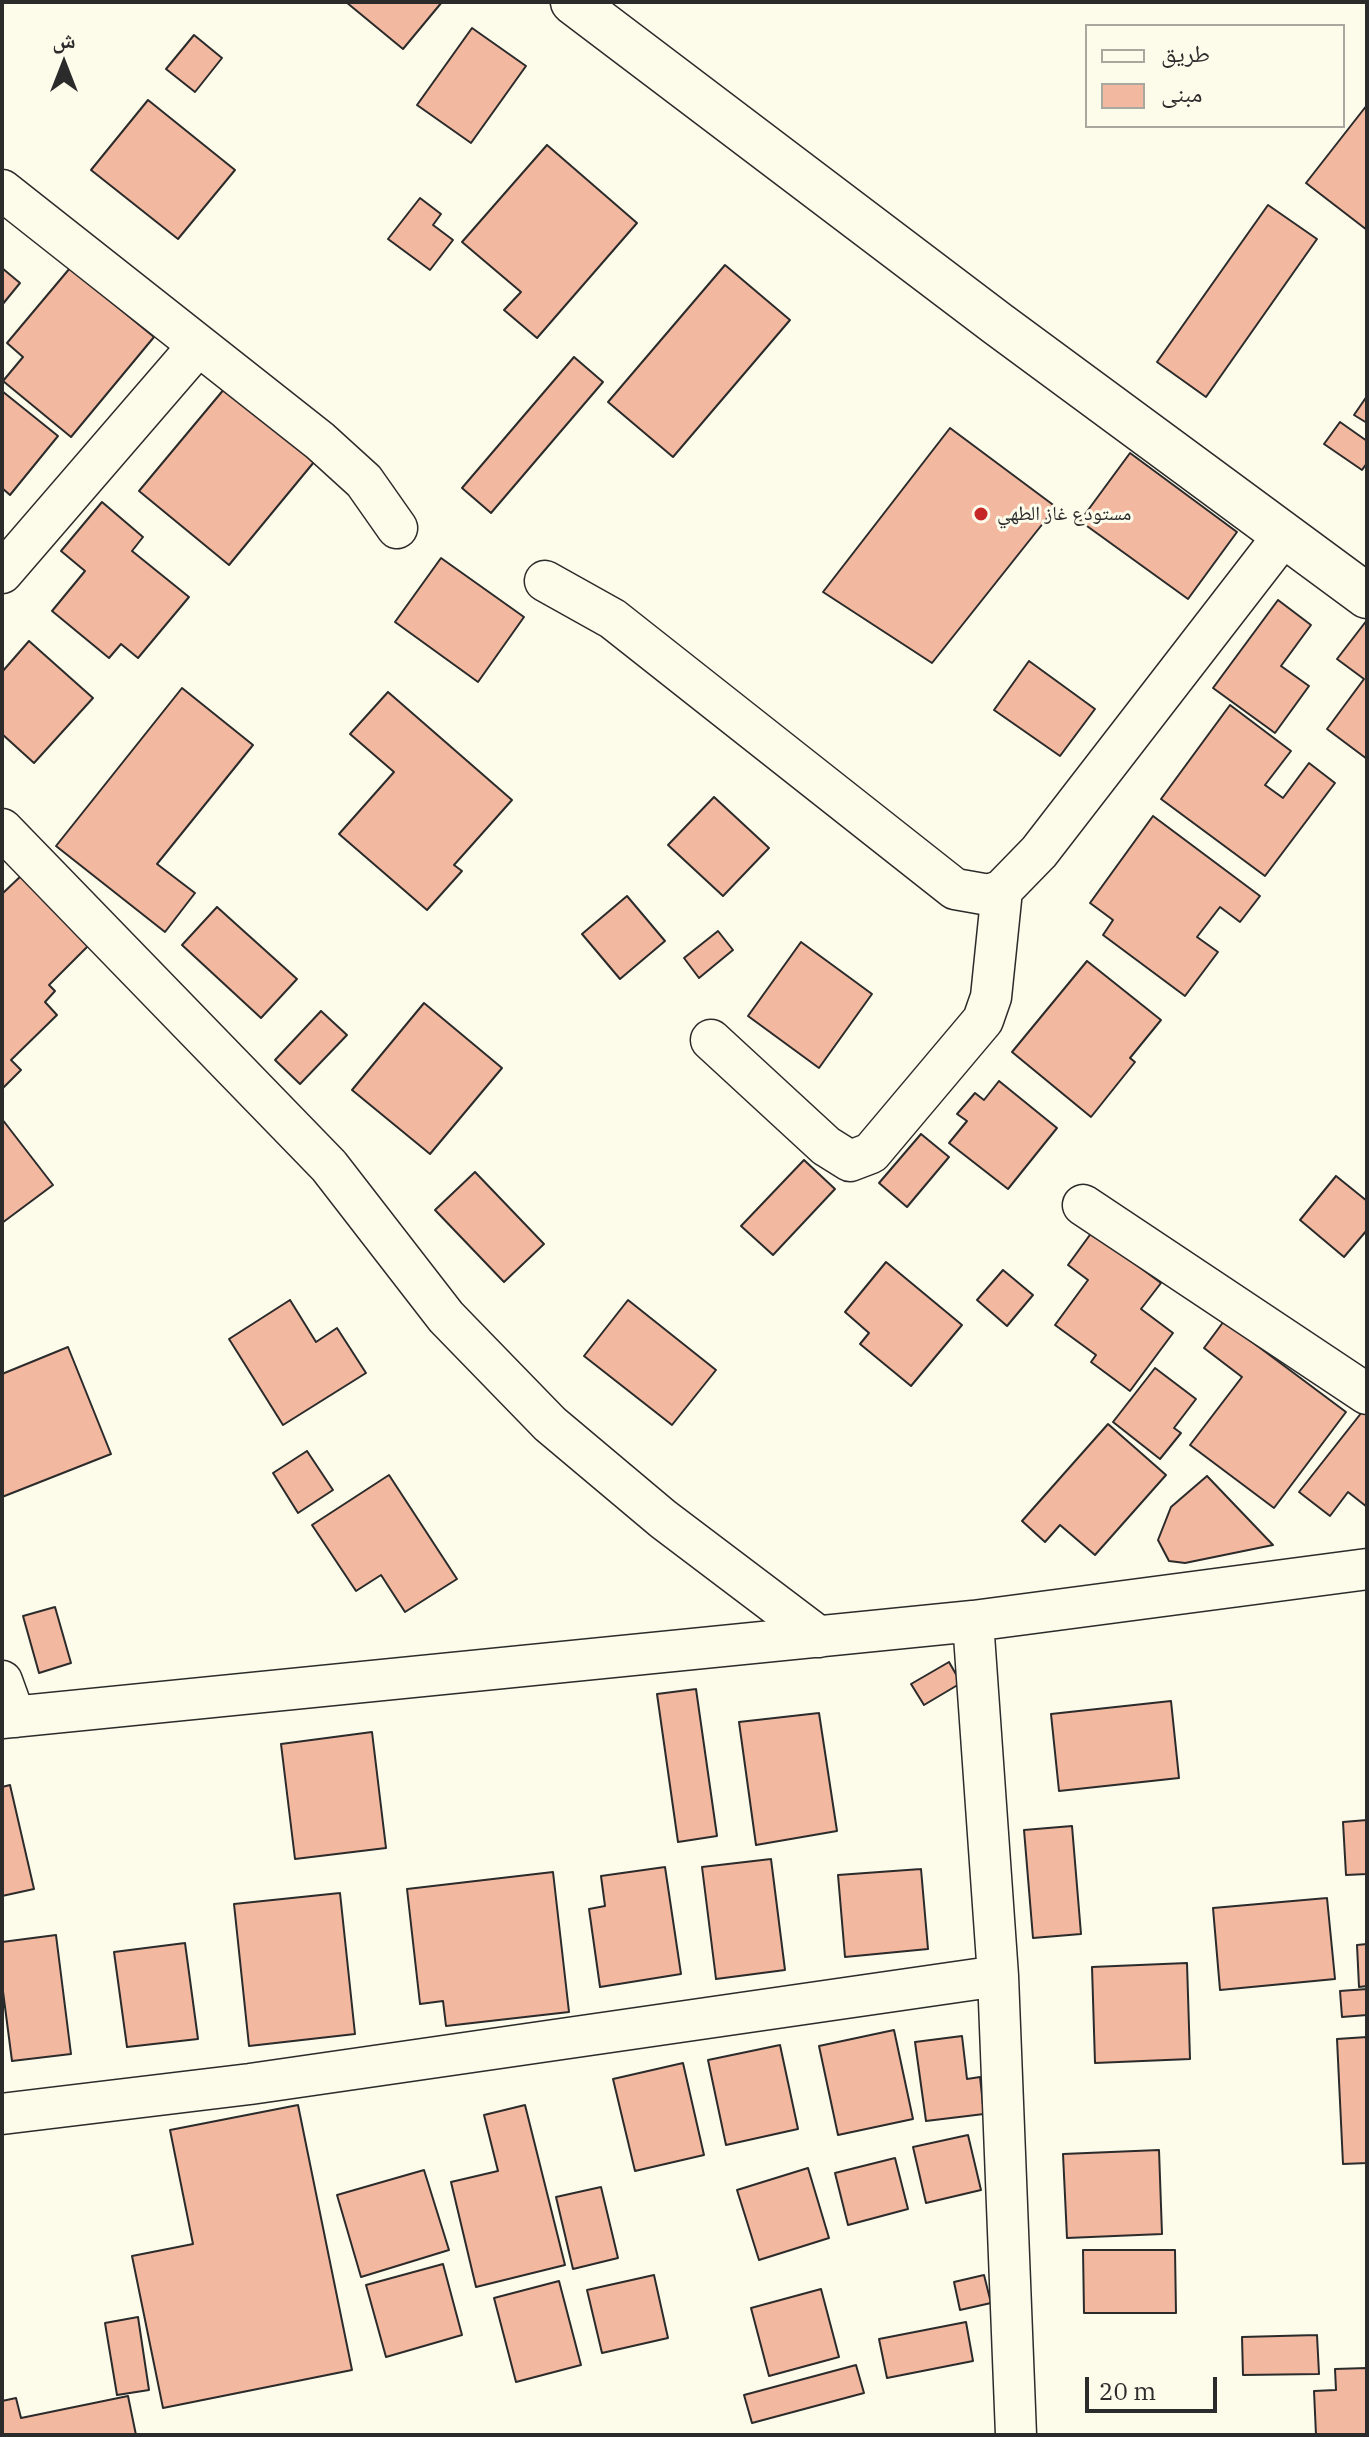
<!DOCTYPE html>
<html>
<head>
<meta charset="utf-8">
<style>
	body { margin:0 }
	#map { position:relative; width:1369px; height:2437px; overflow:hidden; background:#fdfbea; font-family:"IBM Plex Serif","Noto Naskh Arabic",serif }
	canvas { display:block }
	.frame { position:absolute; inset:0; border:4px solid #2b2b2b; pointer-events:none }
	.legend { position:absolute; left:1085px; top:24px; width:260px; height:104px; box-sizing:border-box; background:#fdfbea; border:2px solid #a9a89e; margin:0; padding:10px 14px; list-style:none; font-size:24px; color:#2b2b2b }
	.legend li { display:flex; align-items:center; gap:16px; height:40px }
	.legend b { width:40px; border:2px solid #a9a89e }
	.north { position:absolute; left:24px; top:24px; width:80px; height:80px; -webkit-text-stroke:6px #fdfbea; paint-order:stroke; rotate:0deg; font-size:22px; font-weight:700; line-height:32px; text-align:center; color:#2b2b2b }
	.north::after { content:''; display:block; margin:auto; width:28px; height:36px; background:#2b2b2b; clip-path:polygon(50% 0,100% 100%,50% 72%,0 100%) }
	.scale { position:absolute; left:1085px; top:2377px; width:132px; height:36px; box-sizing:border-box; border:4px solid #2b2b2b; border-top:0; padding-left:10px; font-size:24px; line-height:28px; white-space:nowrap; color:#2b2b2b; -webkit-text-stroke:6px #fdfbea; paint-order:stroke }
</style>
</head>
<body>
<div id="map">
<canvas width="1369" height="2437"></canvas>
<div class="frame"></div>
<ul class="legend">
<li><b style="height:10px;background:#fdfbea"></b>طريق</li>
<li><b style="height:22px;background:#f2b8a0"></b>مبنى</li>
</ul>
<div class="north">ش</div>
<div class="scale">20 m</div>
</div>
<script>
const c = document.querySelector('canvas').getContext('2d');
c.lineJoin = 'round';
function fill(path, color) { c.fillStyle = color; c.fill(path, 'evenodd'); }
const poly = rows => new Path2D(rows.map(r => 'M' + r).join(''));
function strokePath(path, color, width, dash) { c.strokeStyle = color; c.lineWidth = width; c.lineCap = dash ? 'butt' : 'round'; c.setLineDash(dash || []); c.stroke(path); }
function label(font, color, halo, rows, align = 'center') {
  c.font = font + ' "IBM Plex Serif","Noto Naskh Arabic",serif'; c.lineWidth = 6; c.setLineDash([]); c.textBaseline = 'middle'; c.strokeStyle = halo; c.fillStyle = color; for (const [text, x, y, turn = 0] of rows) {
    c.save(); c.translate(x, y); c.rotate((+turn || 0) * Math.PI / 180); c.textAlign = isNaN(turn) ? turn : align; if (halo) c.strokeText(text, 0, 0); c.fillText(text, 0, 0); c.restore();
  }
}
const building = poly([
	[346,2,442,2,403,49,346,2],
	[472,28,526,66,471,143,417,105,472,28],
	[194,35,222,58,195,92,166,69,194,35],
	[148,100,235,170,178,239,91,170,148,100],
	[1367,105,1367,230,1306,183,1367,105],
	[547,145,637,223,537,338,504,310,521,292,462,242,547,145],
	[420,198,441,214,433,225,453,240,430,270,388,239,420,198],
	[1268,205,1317,239,1206,397,1157,362,1268,205],
	[725,265,790,320,673,457,608,402,725,265],
	[2,268,20,283,2,305,2,268],
	[70,268,154,337,71,437,3,381,23,357,7,343,70,268],
	[574,357,603,382,491,513,462,488,574,357],
	[225,388,314,462,229,565,139,491,225,388],
	[2,391,58,436,10,495,2,488,2,391],
	[1367,396,1367,423,1354,415,1367,396],
	[1340,422,1367,441,1367,463,1362,470,1324,444,1340,422],
	[950,428,1056,507,932,663,823,592,950,428],
	[1130,453,1237,532,1188,599,1080,521,1130,453],
	[102,502,143,537,132,551,189,597,138,658,121,644,109,658,52,611,85,571,61,551,102,502],
	[441,558,524,617,478,682,395,622,441,558],
	[1278,600,1311,625,1281,666,1309,686,1275,733,1213,688,1278,600],
	[1367,620,1367,759,1327,729,1364,679,1337,659,1367,620],
	[29,641,93,698,34,763,2,734,2,672,29,641],
	[1029,661,1095,709,1060,756,994,710,1029,661],
	[182,688,253,745,157,864,195,893,165,932,56,846,182,688],
	[388,692,512,800,454,865,462,871,427,910,339,834,394,772,350,734,388,692],
	[1230,705,1291,751,1265,785,1283,798,1309,763,1335,783,1265,876,1161,799,1230,705],
	[714,797,769,848,723,896,668,845,714,797],
	[1153,816,1260,896,1240,922,1220,907,1197,937,1218,952,1185,996,1103,935,1113,920,1090,903,1153,816],
	[24,873,92,942,49,985,55,991,45,1002,57,1015,11,1060,21,1070,2,1089,2,894,24,873],
	[627,896,665,941,620,979,582,934,627,896],
	[217,907,297,979,261,1018,182,945,217,907],
	[718,931,733,950,699,978,684,958,718,931],
	[801,942,872,994,819,1068,748,1016,801,942],
	[1087,961,1161,1020,1130,1058,1135,1062,1091,1117,1012,1052,1087,961],
	[424,1003,502,1068,430,1154,352,1090,424,1003],
	[321,1011,347,1035,300,1084,275,1060,321,1011],
	[999,1081,1057,1128,1008,1189,949,1143,967,1121,957,1114,975,1093,984,1100,999,1081],
	[2,1119,53,1185,2,1223,2,1119],
	[921,1134,949,1157,907,1207,879,1183,921,1134],
	[804,1160,835,1189,773,1255,741,1226,804,1160],
	[475,1172,544,1244,504,1282,435,1210,475,1172],
	[1336,1176,1367,1201,1367,1230,1344,1257,1300,1220,1336,1176],
	[1092,1232,1161,1283,1141,1309,1173,1333,1130,1391,1091,1362,1096,1355,1055,1325,1088,1280,1068,1265,1092,1232],
	[886,1262,962,1325,911,1386,860,1344,869,1333,845,1312,886,1262],
	[1003,1270,1033,1295,1007,1326,977,1300,1003,1270],
	[290,1300,316,1342,337,1328,366,1373,283,1425,229,1339,290,1300],
	[628,1300,716,1370,672,1425,584,1356,628,1300],
	[1224,1321,1346,1412,1274,1508,1190,1445,1242,1377,1204,1348,1224,1321],
	[68,1347,111,1454,2,1497,2,1374,68,1347],
	[1155,1368,1196,1399,1174,1428,1181,1433,1160,1459,1113,1422,1155,1368],
	[1362,1412,1367,1415,1367,1507,1348,1492,1330,1516,1299,1492,1362,1412],
	[1108,1424,1166,1475,1095,1555,1060,1525,1045,1542,1022,1521,1108,1424],
	[307,1451,333,1490,298,1513,273,1473,307,1451],
	[389,1475,457,1579,405,1612,381,1575,356,1591,312,1525,389,1475],
	[1207,1476,1273,1545,1185,1563,1169,1561,1158,1540,1171,1507,1207,1476],
	[55,1607,71,1663,39,1673,23,1616,55,1607],
	[949,1662,961,1683,924,1705,911,1684,949,1662],
	[696,1689,717,1836,678,1842,657,1694,696,1689],
	[1171,1701,1179,1778,1059,1791,1051,1714,1171,1701],
	[819,1713,837,1831,756,1845,739,1722,819,1713],
	[372,1732,386,1848,295,1859,281,1744,372,1732],
	[10,1785,34,1889,2,1896,2,1787,10,1785],
	[1367,1820,1367,1874,1346,1875,1343,1822,1367,1820],
	[1072,1826,1081,1934,1033,1938,1024,1830,1072,1826],
	[771,1859,785,1970,716,1979,702,1867,771,1859],
	[665,1867,681,1974,600,1987,589,1909,605,1906,601,1876,665,1867],
	[921,1869,928,1949,845,1957,838,1875,921,1869],
	[553,1872,569,2012,446,2026,443,2001,420,2004,407,1889,553,1872],
	[340,1893,355,2034,249,2046,234,1904,340,1893],
	[1327,1898,1335,1979,1220,1990,1213,1908,1327,1898],
	[56,1935,71,2054,12,2061,2,1984,2,1942,56,1935],
	[185,1943,198,2039,127,2047,114,1952,185,1943],
	[1367,1944,1367,1986,1359,1987,1357,1945,1367,1944],
	[1187,1963,1190,2059,1095,2063,1092,1967,1187,1963],
	[1367,1989,1367,2015,1342,2017,1340,1991,1367,1989],
	[894,2030,913,2119,838,2135,819,2046,894,2030],
	[962,2036,967,2079,980,2077,984,2114,926,2121,915,2042,962,2036],
	[1367,2037,1367,2163,1343,2164,1337,2039,1367,2037],
	[780,2045,798,2129,726,2145,708,2060,780,2045],
	[683,2063,704,2155,635,2171,613,2079,683,2063],
	[298,2105,352,2370,163,2408,132,2256,193,2244,170,2130,298,2105],
	[525,2105,565,2265,476,2287,451,2182,498,2171,484,2115,525,2105],
	[968,2135,981,2190,926,2203,913,2147,968,2135],
	[1159,2150,1162,2234,1067,2238,1063,2154,1159,2150],
	[895,2158,908,2209,848,2225,835,2173,895,2158],
	[808,2168,829,2238,759,2260,737,2190,808,2168],
	[424,2170,449,2250,361,2277,337,2195,424,2170],
	[601,2187,618,2258,573,2269,556,2197,601,2187],
	[1083,2250,1175,2250,1176,2313,1084,2313,1083,2250],
	[443,2264,462,2335,386,2357,366,2285,443,2264],
	[654,2275,668,2338,602,2353,587,2290,654,2275],
	[984,2275,991,2303,960,2310,954,2282,984,2275],
	[559,2281,581,2365,516,2382,494,2298,559,2281],
	[821,2289,839,2357,769,2376,751,2308,821,2289],
	[138,2317,149,2390,117,2395,105,2323,138,2317],
	[966,2322,973,2361,887,2378,879,2339,966,2322],
	[1317,2335,1319,2374,1243,2375,1242,2337,1317,2335],
	[856,2365,864,2393,752,2423,744,2395,856,2365],
	[1367,2368,1367,2435,1316,2435,1314,2391,1336,2390,1335,2369,1367,2368],
	[128,2396,136,2435,2,2435,2,2401,16,2398,21,2418,128,2396]
]);
fill(building, '#f2b8a0');
strokePath(building, '#2b2b2b', 2);
const street = poly([
	[2,190,320,441,364,481,397,528],
	[2,573,197,347],
	[545,581,613,619,955,889,989,895,1002,890,1039,852,1284,535],
	[2,829,329,1166,446,1317,550,1424,663,1519,819,1637],
	[711,1040,826,1146,850,1161,871,1153,983,1020,991,997,1002,890],
	[1083,1205,1367,1394],
	[973,1621,998,1976,1016,2435],
	[2,1681,15,1717],
	[2,1718,973,1621,1367,1569],
	[2,2114,250,2084,998,1976]
]);
const secondary = poly([
	[573,2,998,324,1367,596]
]);
strokePath(street, '#2b2b2b', 43);
strokePath(secondary, '#2b2b2b', 47);
strokePath(street, '#fdfbea', 40);
strokePath(secondary, '#fdfbea', 44);
for (const [x, y, r, color] of [
	[981,514,8,"#c62828"]
]) { const dot = new Path2D(); dot.arc(x, y, r, 0, 2 * Math.PI); c.fillStyle = color; c.fill(dot); strokePath(dot, '#fdfbea', 3); }
label('20px', '#2b2b2b', '#fdfbea', [
	["مستودع غاز الطهي",997,514]
], 'left');
</script>
</body>
</html>
